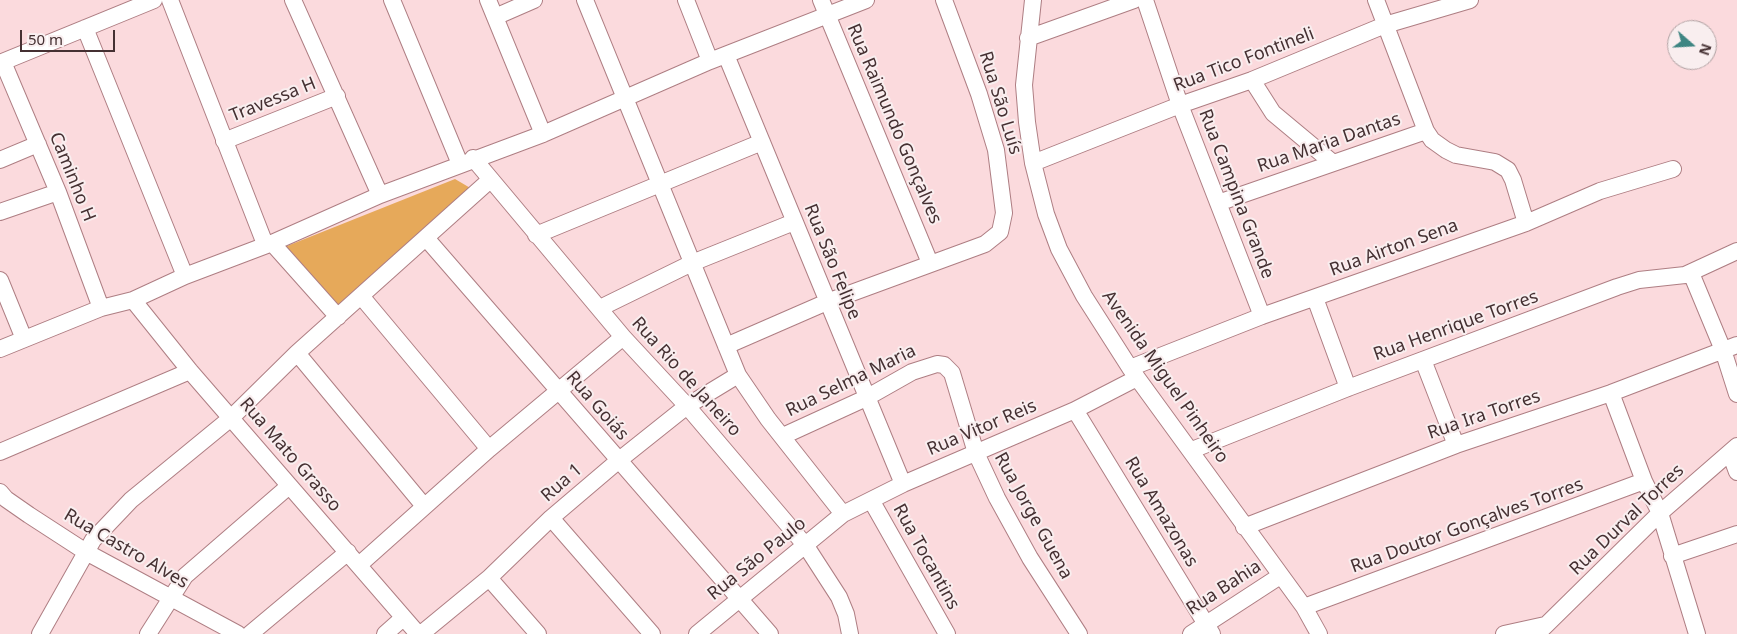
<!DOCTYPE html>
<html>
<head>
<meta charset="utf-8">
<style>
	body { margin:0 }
	#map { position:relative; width:1737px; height:634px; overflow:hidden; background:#fbdadd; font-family:"Noto Sans",sans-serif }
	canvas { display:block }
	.north { position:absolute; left:1667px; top:20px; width:50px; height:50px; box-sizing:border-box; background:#f9eeef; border:1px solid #b1a2a3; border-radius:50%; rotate:109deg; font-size:14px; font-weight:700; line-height:20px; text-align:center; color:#453032 }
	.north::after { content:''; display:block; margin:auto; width:18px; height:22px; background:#3e8582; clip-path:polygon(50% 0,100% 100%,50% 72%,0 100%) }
	.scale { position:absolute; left:20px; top:30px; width:95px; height:22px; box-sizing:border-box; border:2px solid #453032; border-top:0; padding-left:6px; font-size:15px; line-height:18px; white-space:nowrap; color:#453032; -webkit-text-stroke:4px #f9eeef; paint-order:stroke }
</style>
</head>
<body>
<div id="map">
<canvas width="1737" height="634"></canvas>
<div class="north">N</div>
<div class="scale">50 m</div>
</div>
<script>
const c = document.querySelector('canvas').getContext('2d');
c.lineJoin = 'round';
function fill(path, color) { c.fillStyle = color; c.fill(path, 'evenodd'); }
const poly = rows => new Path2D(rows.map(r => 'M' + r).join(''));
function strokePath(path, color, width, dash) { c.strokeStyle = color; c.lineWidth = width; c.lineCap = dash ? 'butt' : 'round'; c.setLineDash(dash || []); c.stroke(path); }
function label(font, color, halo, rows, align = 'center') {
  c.font = font + ' "Noto Sans",sans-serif'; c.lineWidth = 4; c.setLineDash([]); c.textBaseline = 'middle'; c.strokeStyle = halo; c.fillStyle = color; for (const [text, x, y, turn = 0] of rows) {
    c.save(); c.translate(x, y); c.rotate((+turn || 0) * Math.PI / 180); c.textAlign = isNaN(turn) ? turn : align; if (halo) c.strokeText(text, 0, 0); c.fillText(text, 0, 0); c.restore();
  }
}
fill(poly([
	[455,179,472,189,335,308,282,248]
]), '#e6a95a');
const minor = poly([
	[170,0,265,244],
	[293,0,380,195],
	[392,0,460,164],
	[488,0,543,134],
	[585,0,738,375,768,419,843,514],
	[686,0,710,61],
	[821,0,930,263],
	[1033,0,1024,85,1027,122,1033,163,1046,214,1059,249,1084,296,1130,368,1304,607,1319,634],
	[1145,0,1180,105,1262,316],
	[1376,0,1426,131,1432,140,1446,150,1456,155,1495,162,1508,170,1513,180,1526,223],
	[495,17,534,0],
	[85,28,185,276],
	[1028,38,1134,0],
	[726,55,903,484],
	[3,62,58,192,101,308],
	[0,63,154,0],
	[1252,80,1273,113,1333,163],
	[224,141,337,96],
	[473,158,623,337,687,406,806,546,839,597,846,614,850,634],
	[0,160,38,144],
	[1033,163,1180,105,1252,80,1385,25,1470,0],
	[1218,203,1426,131],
	[0,212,58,192],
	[536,235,762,142],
	[426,238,770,634],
	[272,243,338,317],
	[1691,273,1723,350,1737,394],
	[0,280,24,339],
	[361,296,489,449],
	[1315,298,1348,388],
	[133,300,190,371,418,634],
	[600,308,692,263,794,222],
	[726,346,827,302,985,244,1000,232,1004,213,996,150,979,94,944,0],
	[0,349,101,308,133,300,185,276,272,243,380,195,543,134,710,61,866,0],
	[297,353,424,506],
	[1423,360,1456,445],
	[1130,368,1262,316,1526,223,1600,191,1673,169],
	[1611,393,1644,481,1660,513,1697,634],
	[1075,410,1212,634],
	[783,436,866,398,912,372,937,364,944,365,952,373,976,453,997,498,1030,558,1079,634],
	[1192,450,1348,388,1617,287,1639,280,1685,275,1737,251],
	[0,452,190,371],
	[1730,453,1737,472],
	[0,492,6,499,29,515,86,552,238,634],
	[871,500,947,634],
	[551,518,652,634],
	[1244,527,1456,445,1611,393,1737,345],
	[1672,556,1737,534],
	[359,565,489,449,623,337],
	[489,578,538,634],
	[1304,607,1644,481],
	[40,634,93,540,131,500,231,418,297,353,490,180],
	[148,634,185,576,289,486],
	[250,634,348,552],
	[385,634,403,618],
	[421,634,489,578,551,518,618,461,687,406,738,375],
	[697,634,843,514,903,484,1075,410,1137,378],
	[1191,634,1280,576],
	[1504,634,1545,625],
	[1537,634,1660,513,1737,446]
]);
strokePath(minor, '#ae7e83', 18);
strokePath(minor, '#fff', 16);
label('18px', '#453032', '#f9eeef', [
	["Rua Tico Fontineli",1244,60,-21],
	["Travessa H",273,100,-22],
	["Rua São Luís",1000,103,73],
	["Rua Raimundo Gonçalves",894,124,67],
	["Rua Maria Dantas",1329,143,-19],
	["Caminho H",72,177,68],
	["Rua Campina Grande",1236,194,69],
	["Rua Airton Sena",1394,248,-20],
	["Rua São Felipe",832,262,68],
	["Rua Henrique Torres",1456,326,-20],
	["Rua Rio de Janeiro",686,377,48],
	["Avenida Miguel Pinheiro",1165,377,55],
	["Rua Selma Maria",851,381,-26],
	["Rua Goiás",597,406,49],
	["Rua Ira Torres",1484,415,-19],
	["Rua Vitor Reis",982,428,-23],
	["Rua Mato Grasso",290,455,49],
	["Rua 1",562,483,-41],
	["Rua Amazonas",1161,512,59],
	["Rua Jorge Guena",1033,516,61],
	["Rua Durval Torres",1627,520,-44],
	["Rua Doutor Gonçalves Torres",1467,526,-20],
	["Rua Castro Alves",126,549,30],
	["Rua Tocantins",926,557,61],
	["Rua São Paulo",757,559,-39],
	["Rua Bahia",1224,588,-33]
]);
</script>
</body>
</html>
